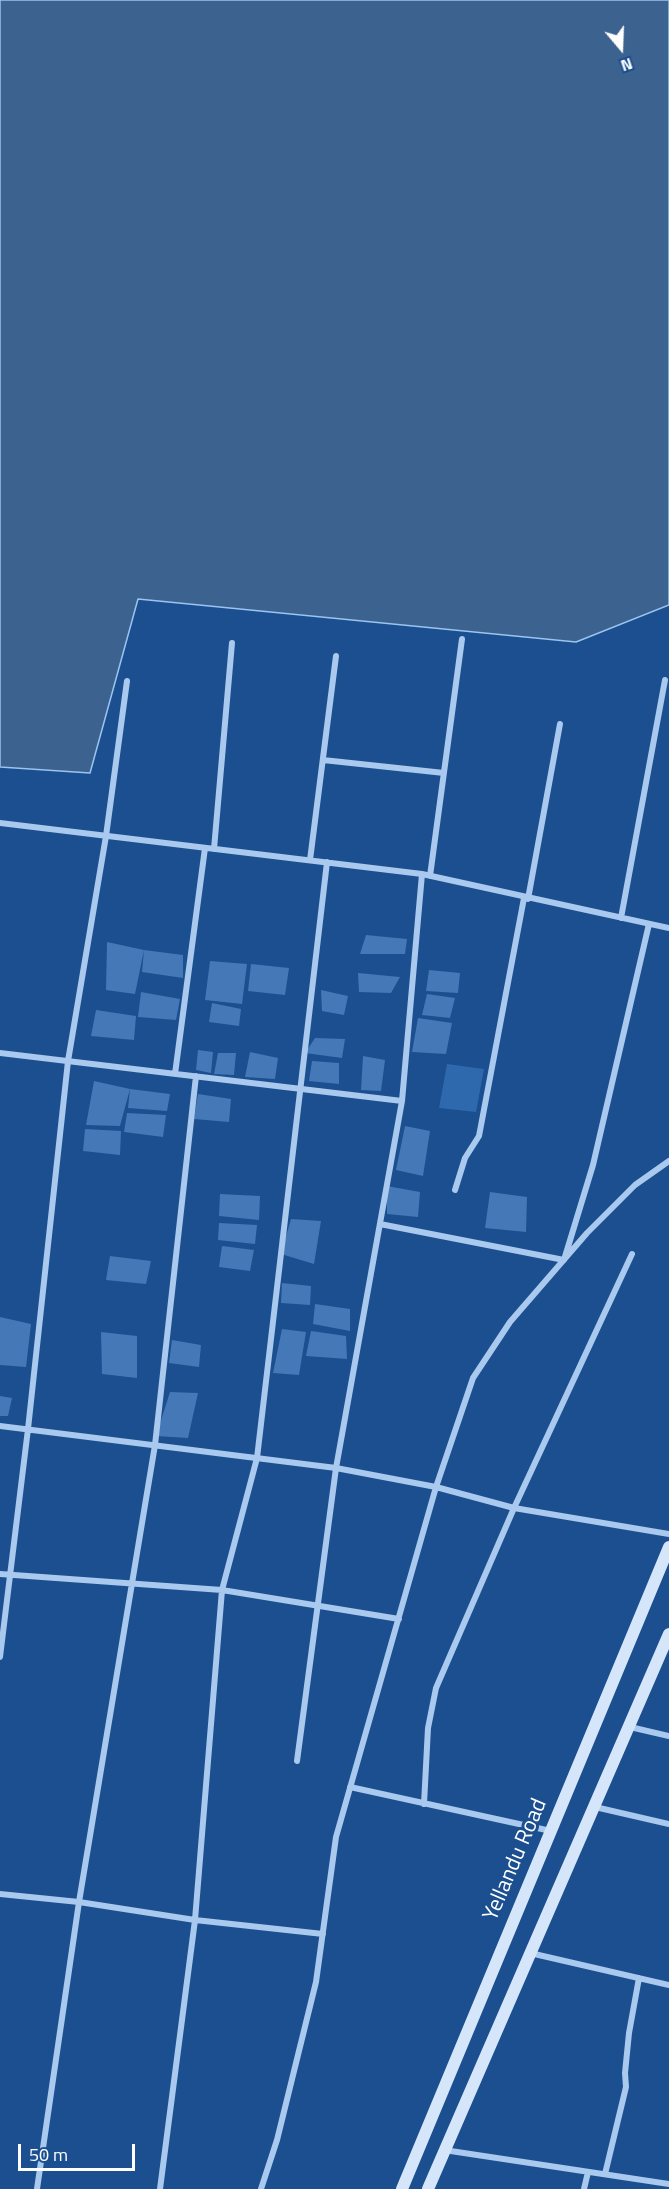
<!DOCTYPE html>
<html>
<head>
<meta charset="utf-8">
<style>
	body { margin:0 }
	#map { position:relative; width:669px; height:2189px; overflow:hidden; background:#1b4f8f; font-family:"Titillium Web",sans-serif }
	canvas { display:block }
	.north { position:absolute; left:591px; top:18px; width:60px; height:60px; -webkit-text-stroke:4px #1b4f8f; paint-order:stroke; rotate:161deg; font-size:16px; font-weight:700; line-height:24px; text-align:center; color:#fff }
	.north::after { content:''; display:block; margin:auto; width:21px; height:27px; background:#fff; clip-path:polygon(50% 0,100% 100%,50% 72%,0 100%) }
	.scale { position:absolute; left:18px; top:2144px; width:117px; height:27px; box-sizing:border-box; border:3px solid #fff; border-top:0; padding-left:8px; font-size:18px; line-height:21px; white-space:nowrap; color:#fff; -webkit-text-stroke:4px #1b4f8f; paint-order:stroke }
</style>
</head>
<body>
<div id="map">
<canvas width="669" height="2189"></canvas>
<div class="north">N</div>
<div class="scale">50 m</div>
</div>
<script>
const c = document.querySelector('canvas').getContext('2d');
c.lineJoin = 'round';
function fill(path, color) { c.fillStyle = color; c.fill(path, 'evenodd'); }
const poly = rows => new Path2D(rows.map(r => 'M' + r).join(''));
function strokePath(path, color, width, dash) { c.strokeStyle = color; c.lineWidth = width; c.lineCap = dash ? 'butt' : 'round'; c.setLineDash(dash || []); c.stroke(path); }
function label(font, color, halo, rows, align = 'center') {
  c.font = font + ' "Titillium Web",sans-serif'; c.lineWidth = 6; c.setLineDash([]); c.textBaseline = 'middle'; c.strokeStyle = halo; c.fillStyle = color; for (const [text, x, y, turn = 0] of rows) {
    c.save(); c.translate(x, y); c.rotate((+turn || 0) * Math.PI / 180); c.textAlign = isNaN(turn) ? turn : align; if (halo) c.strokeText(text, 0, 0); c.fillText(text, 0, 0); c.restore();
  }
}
fill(poly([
	[447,1064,484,1069,476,1112,439,1108]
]), '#2e69ad');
const water = poly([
	[0,0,669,0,669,605,576,642,138,599,90,773,0,767,0,0]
]);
fill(water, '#3c6290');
strokePath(water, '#9cc4f0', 1.5);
fill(poly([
	[366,935,407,939,405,954,360,954],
	[107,942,144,950,135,994,106,990],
	[144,950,183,955,183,978,142,972],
	[210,961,247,964,242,1004,205,1000],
	[251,964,289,968,285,995,248,991],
	[429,970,460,973,458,993,426,991],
	[358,973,400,977,391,993,359,992],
	[321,990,348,996,344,1015,322,1011],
	[141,992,180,999,176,1020,138,1017],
	[427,994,455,998,450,1018,422,1015],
	[212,1003,241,1009,239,1026,209,1022],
	[96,1010,136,1016,134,1040,91,1036],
	[418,1018,452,1023,446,1054,412,1052],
	[315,1038,345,1039,342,1058,305,1053],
	[198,1050,213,1052,211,1073,196,1070],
	[250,1052,278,1058,275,1079,245,1077],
	[218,1053,236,1053,234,1075,214,1074],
	[363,1056,385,1060,381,1091,361,1090],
	[312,1061,339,1063,339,1084,309,1081],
	[94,1081,130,1089,120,1126,86,1125],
	[130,1089,170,1094,167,1111,128,1108],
	[198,1094,231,1099,229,1122,194,1119],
	[127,1113,166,1115,163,1137,124,1132],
	[405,1126,430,1131,423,1176,396,1170],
	[85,1129,121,1131,120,1155,83,1151],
	[387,1186,420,1192,418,1217,387,1214],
	[490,1192,527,1197,526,1232,485,1228],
	[220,1194,260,1196,259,1220,219,1216],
	[291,1219,321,1221,314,1264,281,1254],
	[219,1223,257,1225,255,1244,218,1240],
	[222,1246,254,1250,250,1271,219,1267],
	[110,1256,151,1261,146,1284,106,1280],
	[282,1283,311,1286,310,1305,281,1303],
	[315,1304,350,1309,350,1331,313,1324],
	[0,1317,31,1324,26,1367,0,1365],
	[282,1329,306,1332,299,1375,273,1373],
	[311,1331,346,1336,347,1359,306,1356],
	[101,1332,137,1336,137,1378,102,1374],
	[172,1340,201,1345,199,1367,169,1363],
	[170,1392,198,1393,188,1438,156,1436],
	[0,1396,12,1398,8,1416,0,1416]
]), '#4478b7');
strokePath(poly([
	[323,760,444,773],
	[0,823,422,874,669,928],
	[214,849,232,643],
	[310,860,336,656],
	[430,876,462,639],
	[528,899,560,724],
	[621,918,665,680],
	[0,1053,402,1101],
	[175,1074,205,848],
	[455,1190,465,1158,479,1136,524,898],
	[380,1224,564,1260,593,1165,649,924],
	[0,1426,336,1468,436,1487,514,1508,669,1534],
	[0,1574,222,1590,399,1619],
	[0,1657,28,1429,68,1061,106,836,127,681],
	[630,1727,669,1736],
	[297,1761,336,1468,402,1101,422,874],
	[350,1787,551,1831],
	[424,1804,428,1728,436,1688,514,1508,632,1254],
	[595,1807,669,1824],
	[0,1894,79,1902,195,1920,323,1934],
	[530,1953,669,1985],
	[444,2150,669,2184],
	[605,2174,626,2087,625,2073,629,2033,639,1978],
	[37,2189,79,1902,155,1445,196,1076],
	[160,2189,195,1920,222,1590,257,1458,327,862],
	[261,2189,277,2140,316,1982,336,1837,436,1487,473,1378,510,1322,587,1233,635,1185,669,1161],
	[584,2189,588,2172]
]), '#a9c9ee', 6);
strokePath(poly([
	[402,2189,669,1547],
	[428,2189,669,1634]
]), '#d6e6fa', 12);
label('22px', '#fff', '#1b4f8f', [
	["Yellandu Road",516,1860,-67]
]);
</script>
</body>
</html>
